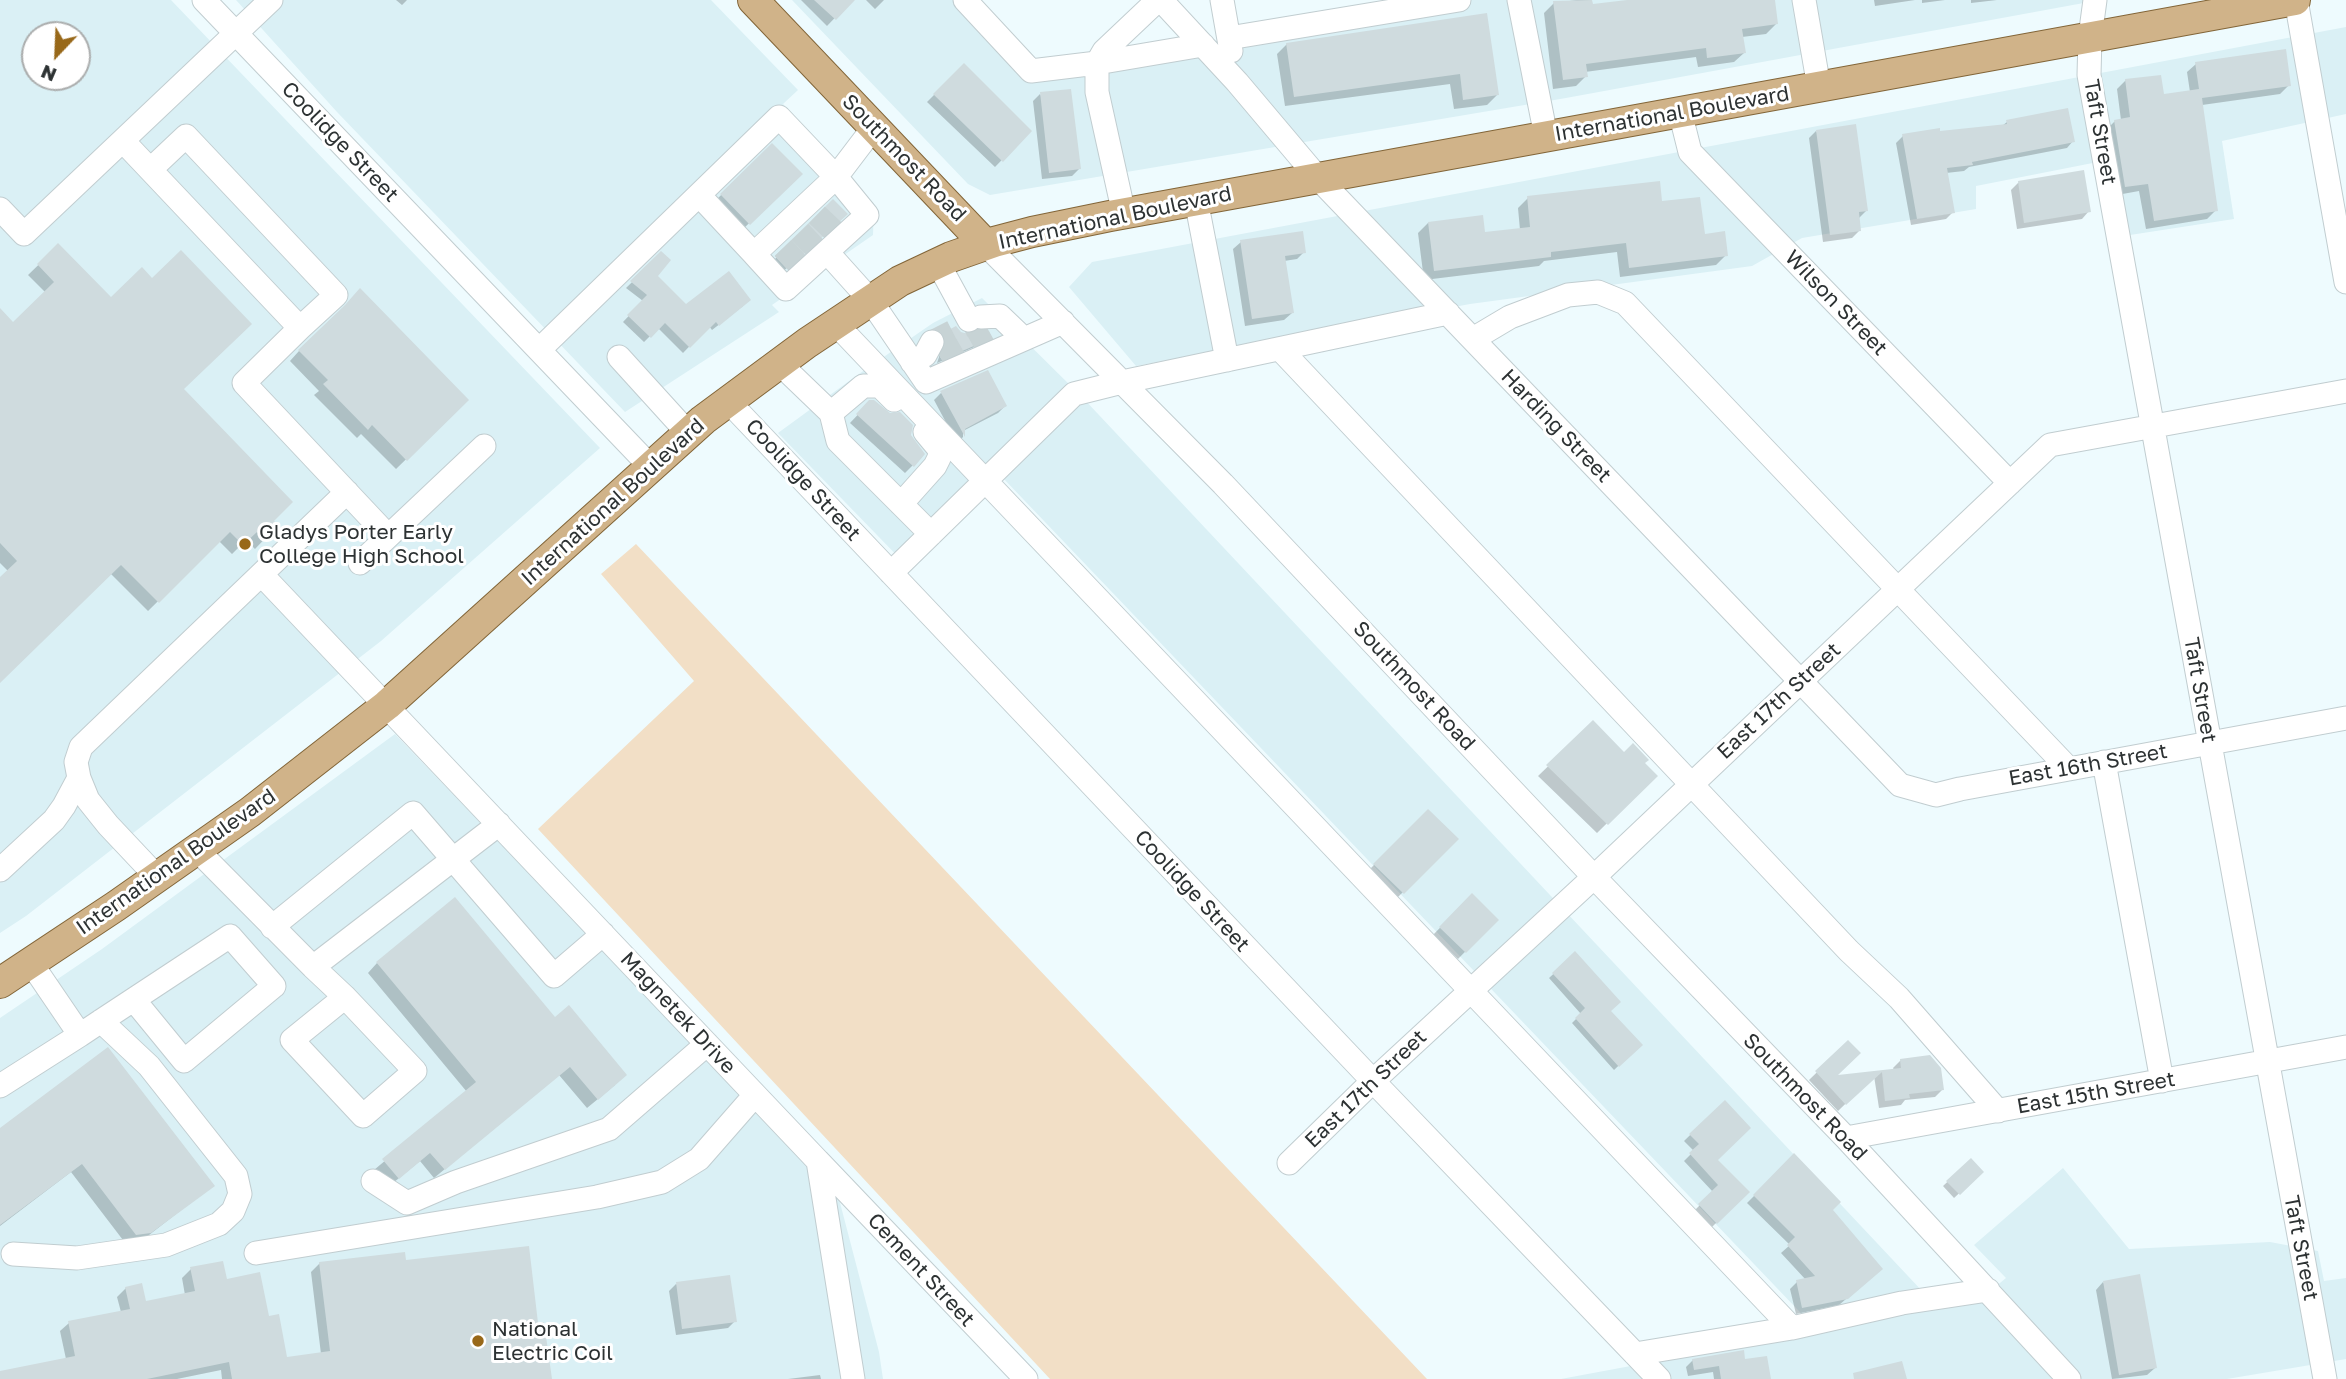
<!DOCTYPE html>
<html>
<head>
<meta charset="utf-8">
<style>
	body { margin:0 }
	#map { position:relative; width:2346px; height:1379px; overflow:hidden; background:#eefbfe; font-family:"Golos Text",sans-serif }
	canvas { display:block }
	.north { position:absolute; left:21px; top:21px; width:70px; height:70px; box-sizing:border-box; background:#fff; border:2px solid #abadad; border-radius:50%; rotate:203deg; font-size:19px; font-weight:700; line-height:28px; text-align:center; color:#2d3233 }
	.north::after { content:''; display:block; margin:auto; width:24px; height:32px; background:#986819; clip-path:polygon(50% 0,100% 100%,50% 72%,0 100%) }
</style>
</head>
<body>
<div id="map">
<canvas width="2346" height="1379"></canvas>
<div class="north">N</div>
</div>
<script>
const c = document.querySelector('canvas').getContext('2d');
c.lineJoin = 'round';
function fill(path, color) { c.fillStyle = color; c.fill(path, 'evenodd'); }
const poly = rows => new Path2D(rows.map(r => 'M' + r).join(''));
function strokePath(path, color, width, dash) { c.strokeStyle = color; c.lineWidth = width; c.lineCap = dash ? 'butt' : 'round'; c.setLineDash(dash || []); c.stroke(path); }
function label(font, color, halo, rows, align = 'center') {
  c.font = font + ' "Golos Text",sans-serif'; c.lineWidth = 6; c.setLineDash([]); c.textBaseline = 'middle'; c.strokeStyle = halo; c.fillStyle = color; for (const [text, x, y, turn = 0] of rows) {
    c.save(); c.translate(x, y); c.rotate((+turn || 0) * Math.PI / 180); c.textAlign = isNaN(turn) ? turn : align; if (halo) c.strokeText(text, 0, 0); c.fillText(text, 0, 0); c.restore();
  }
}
fill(poly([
	[0,0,171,0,600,448,381,641,26,916,0,933],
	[35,35,77,35,77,77,35,77],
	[236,0,711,0,798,90,783,104,874,204,873,235,772,305,779,312,625,412,337,112],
	[792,0,961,0,1036,79,1450,0,2100,0,1566,98,990,195,968,184],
	[2346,27,2346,114,2222,141,2234,219,2130,235,2113,159,1976,186,1976,209,1802,238,1752,266,1470,304,1136,366,1069,287,1092,262],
	[982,298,1083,398,1939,1309,1977,1302,2006,1278,1974,1245,2063,1168,2129,1249,2270,1242,2318,1251,2324,1281,2346,1278,2346,1359,2227,1379,1561,1379,1818,1331,1002,477,909,568,778,433,856,376,933,323],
	[395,734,838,1195,879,1352,883,1379,0,1379,0,1018,102,949]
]), '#daf0f5');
fill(poly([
	[636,544,1427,1379,1050,1379,538,829,694,681,601,574]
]), '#f2dfc6');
fill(poly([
	[396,0,407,0,402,5],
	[801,0,852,0,827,26],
	[866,0,884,0,875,9],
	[1577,0,1591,0,1591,6,1642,0,1773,0,1776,24,1766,34,1742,37,1744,53,1734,62,1698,67,1696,57,1585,72,1586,76,1576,86,1553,89,1544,13,1554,3],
	[1874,0,1915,0,1875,6],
	[1922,0,1945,0,1922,3],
	[1971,0,1997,0,1971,3],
	[1486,15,1497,95,1487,105,1454,109,1450,84,1285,106,1277,54,1287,44],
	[2196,64,2289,85,2280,94,2202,105,2216,210,2207,219,2146,229,2139,191,2117,195,2106,130,2115,121,2121,120,2117,89,2126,80,2162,96,2190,92,2187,72],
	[964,65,1030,131,995,167,927,102],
	[1040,94,1079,169,1072,176,1042,179,1033,101],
	[2007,122,2073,141,2067,148,1969,167,1964,171,1946,173,1953,212,1946,219,1911,225,1896,143,1903,136,2002,126],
	[1816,131,1866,211,1858,219,1859,231,1852,238,1823,242,1809,138],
	[772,145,800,174,742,230,714,202],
	[2019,182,2089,211,2082,219,2017,229,2011,190],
	[1528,198,1661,203,1726,255,1716,265,1620,277,1617,252,1544,261,1539,266,1424,280,1418,233,1428,223,1483,234,1520,230,1518,208],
	[833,201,838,221,779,275,769,265],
	[1241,242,1304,252,1297,259,1284,261,1292,313,1284,320,1245,326,1233,249],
	[58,246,182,390,277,526,255,549,246,540,232,554,219,541,148,611,110,573,0,681,0,579,8,571,0,563,0,311,13,324,46,293,28,275],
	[661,254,656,276,686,306,743,306,712,330,709,326,683,353,658,328,644,342,623,322,643,301,626,288],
	[960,333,990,337,986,342,937,363,942,348,939,340,944,335],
	[299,351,467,400,396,469,361,434,357,438,314,395,319,391,290,361],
	[941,393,1005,406,998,413,963,431,963,437,957,443,934,400],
	[870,402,910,435,923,455,905,473,850,423],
	[1593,723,1624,755,1643,763,1655,776,1597,833,1538,776],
	[1428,811,1456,839,1395,900,1367,872],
	[1472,895,1496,920,1458,959,1433,935],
	[1575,954,1609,1011,1640,1045,1614,1070,1572,1023,1581,1014,1549,978],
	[377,963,555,1019,615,1085,587,1108,559,1075,434,1178,420,1161,388,1187,374,1170,467,1092,368,973],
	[1848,1042,1834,1077,1894,1070,1893,1068,1901,1060,1942,1090,1935,1097,1905,1100,1901,1105,1879,1108,1874,1076,1838,1111,1809,1080],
	[1724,1102,1715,1160,1747,1192,1710,1229,1693,1212,1713,1192,1684,1161,1694,1151,1684,1141],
	[0,1130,212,1186,140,1242,126,1244,71,1172,0,1226],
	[1794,1156,1874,1275,1839,1305,1796,1314,1790,1289,1797,1282,1806,1280,1781,1253,1790,1245,1747,1203],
	[1971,1160,1982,1172,1954,1198,1943,1186],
	[404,1262,537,1325,550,1379,222,1379,221,1370,177,1379,0,1379,0,1372,66,1359,60,1331,69,1323,121,1312,117,1297,126,1288,144,1303,185,1295,182,1278,191,1269,225,1281,267,1318,286,1359,321,1354,311,1272,320,1263],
	[2103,1282,2155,1368,2147,1375,2112,1379,2096,1290],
	[676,1284,735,1321,728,1328,676,1335,669,1291],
	[1693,1360,1744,1361,1769,1379,1714,1379,1713,1372,1688,1376,1686,1367],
	[820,1375,821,1379,788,1379]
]), '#0003');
fill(poly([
	[814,0,855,0,836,20],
	[1592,0,1593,4,1627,0,1775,0,1778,24,1742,29,1746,53,1707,58,1706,48,1586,64,1588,77,1563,80,1553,1],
	[1487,13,1499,95,1463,100,1460,74,1294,97,1286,43],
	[2286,49,2291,86,2202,98,2218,211,2154,221,2148,184,2125,187,2114,120,2130,117,2125,79,2161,75,2164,94,2199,89,2195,62],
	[964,63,1032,131,1003,162,933,94],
	[1071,89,1081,169,1049,173,1040,92],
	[2068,108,2075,142,1972,162,1973,165,1947,168,1955,213,1917,219,1902,134,1940,128,1940,131,2007,124,2006,120],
	[1856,124,1868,211,1859,212,1861,231,1830,235,1816,130],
	[772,143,803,174,750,225,720,194],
	[2084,170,2091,212,2024,223,2018,181],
	[1660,181,1662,201,1700,197,1705,234,1725,231,1728,256,1629,268,1626,243,1551,252,1551,257,1434,271,1428,222,1483,215,1485,232,1530,227,1527,196],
	[833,199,848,214,787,269,775,256],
	[1303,231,1306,253,1285,256,1294,313,1252,319,1240,240],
	[58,243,111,297,142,267,152,278,181,250,252,324,184,389,293,502,274,521,280,526,266,540,257,532,243,545,230,532,159,603,121,565,0,683,0,577,17,561,0,543,0,308,13,322,54,282,37,264],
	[661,251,671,260,658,276,686,304,729,271,751,300,719,326,716,322,690,348,665,323,651,338,627,315,647,295,630,281],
	[360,288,469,400,407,461,372,425,368,430,323,384,328,380,298,350,345,305],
	[956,326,961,332,968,334,978,330,989,331,992,338,942,360,940,357,946,342,943,333],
	[988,370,1007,406,965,429,965,437,940,391],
	[869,400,874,400,890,413,900,412,913,425,911,435,925,454,914,467,856,414],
	[1593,720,1624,752,1633,743,1649,760,1645,763,1658,776,1608,825,1546,765],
	[1428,809,1459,839,1404,894,1373,864],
	[1472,893,1499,920,1466,953,1439,927],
	[455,897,555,1017,569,1005,627,1075,598,1100,570,1067,445,1170,430,1153,399,1179,382,1159,476,1082,376,962],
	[1575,951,1621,1002,1611,1011,1643,1045,1619,1067,1575,1018,1585,1008,1552,973],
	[1848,1040,1861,1053,1838,1075,1901,1068,1900,1059,1930,1055,1941,1068,1944,1090,1909,1094,1910,1098,1885,1101,1882,1072,1846,1105,1815,1071],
	[108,1047,215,1186,151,1233,136,1235,82,1164,0,1225,0,1128],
	[1725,1100,1751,1128,1718,1160,1750,1192,1717,1224,1698,1204,1718,1185,1689,1153,1699,1144,1689,1134],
	[1794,1153,1841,1202,1833,1210,1883,1269,1848,1299,1802,1308,1796,1280,1815,1276,1787,1245,1795,1237,1753,1195],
	[1971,1158,1984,1172,1960,1195,1946,1181],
	[529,1246,538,1323,544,1322,552,1379,232,1379,229,1362,147,1379,0,1379,0,1371,75,1356,68,1321,130,1309,125,1287,142,1283,146,1301,195,1291,190,1267,223,1261,227,1279,260,1272,269,1316,279,1314,287,1357,330,1351,319,1262,405,1252,406,1260],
	[2140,1274,2157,1368,2119,1375,2103,1281],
	[730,1275,737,1322,682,1329,676,1282],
	[1744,1350,1745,1359,1767,1356,1771,1379,1721,1379,1719,1366,1694,1370,1692,1359],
	[1902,1361,1907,1379,1854,1379,1853,1373]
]), '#cfdbde');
strokePath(poly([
	[817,215,835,232],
	[800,232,817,250],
	[783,248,800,266],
	[932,342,981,317],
	[942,360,990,333]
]), '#c7d3d5', 23, [23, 11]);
const minor = poly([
	[204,0,650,466],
	[965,0,1031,71,1097,63,1203,45],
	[1161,0,1237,82,1318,178,1900,785,1936,795,1960,789,2346,718],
	[1222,0,1231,51],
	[1519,0,1546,136],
	[1804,0,1819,87],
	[2095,0,2090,37,2089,75,2325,1379],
	[2296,0,2346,282],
	[1229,38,1459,0],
	[1680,112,1690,152,2010,483],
	[123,141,300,328,244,383,388,536],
	[151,169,186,136,336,295,300,328],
	[699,195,754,254],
	[1196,200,1227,360],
	[0,209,24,234,271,0],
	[1124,214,1097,92,1097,63,1104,51,1158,0],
	[986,245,1223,484,1594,877,1846,1138,2069,1379],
	[827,252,871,301,926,382,1063,322],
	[938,263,969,320],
	[981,317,1000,316,1023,338],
	[836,324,1792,1328,1902,1303,1988,1290],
	[1473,339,1510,317,1568,295,1598,292,1625,303,2069,769],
	[1280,349,1849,951,1899,998,1998,1111],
	[539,350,779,117,836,177,754,254,786,289,867,215,836,177,874,127],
	[619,357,688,433],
	[912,362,925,355,932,342],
	[780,364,831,413,838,441,931,534],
	[728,401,1373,1081,1659,1379],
	[831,413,863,386,880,386,894,400],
	[901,504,935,466,939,458,940,450,925,432],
	[360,563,484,446],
	[891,573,1074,394,1122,382,1448,313],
	[262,575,818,1161,853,1379],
	[2104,762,2162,1081],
	[196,849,313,967,499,824],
	[0,870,54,820,64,806,79,778],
	[157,877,108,825,88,800,79,778,76,762,81,747,347,492],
	[272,927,413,813,554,976,603,934],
	[313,967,345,997,415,1071,363,1116,292,1040,345,997],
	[80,1035,101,1021,230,936,274,986,184,1061,134,1000],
	[0,1086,80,1035,31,963],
	[1846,1138,2346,1047],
	[818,1161,1026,1379],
	[1289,1163,1373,1081,1594,877,2050,445,2346,391],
	[373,1181,407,1203,456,1182,609,1129,707,1044],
	[256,1253,597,1197,662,1182,699,1159,755,1095],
	[13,1254,77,1258,166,1245,219,1224,233,1211,240,1194,236,1176,149,1066,101,1021],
	[1635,1354,1792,1328]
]);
const major = poly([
	[753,0,986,245],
	[0,983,116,906,250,812,387,705,703,420,807,343,900,281,951,257,994,242,1032,232,1110,216,2295,0]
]);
strokePath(minor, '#c1cdd0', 25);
strokePath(major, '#826538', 32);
strokePath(minor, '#fff', 23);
strokePath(major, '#d0b389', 30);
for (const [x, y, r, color] of [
	[245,544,7,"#986819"],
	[478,1341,7,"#986819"]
]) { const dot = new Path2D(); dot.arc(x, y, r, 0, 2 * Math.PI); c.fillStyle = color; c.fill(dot); strokePath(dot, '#fff', 2.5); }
label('21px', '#2d3233', '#fff', [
	["International Boulevard",1672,114,-10],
	["Taft Street",2100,132,80],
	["Coolidge Street",340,142,46],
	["Southmost Road",904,158,46],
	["International Boulevard",1115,218,-12],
	["Wilson Street",1836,303,46],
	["Harding Street",1556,426,46],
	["Coolidge Street",803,480,47],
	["International Boulevard",613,502,-42],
	["Southmost Road",1414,686,47],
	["Taft Street",2200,690,80],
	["East 17th Street",1779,701,-43],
	["East 16th Street",2088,765,-10],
	["International Boulevard",176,862,-35],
	["Coolidge Street",1192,891,47],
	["Magnetek Drive",678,1013,47],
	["East 17th Street",1366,1089,-44],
	["East 15th Street",2096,1093,-10],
	["Southmost Road",1805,1097,46],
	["Taft Street",2301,1248,79],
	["Cement Street",921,1270,47]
]);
label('21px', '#2d3233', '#fff', [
	["Gladys Porter Early",259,532],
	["College High School",259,556],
	["National",492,1329],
	["Electric Coil",492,1353]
], 'left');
</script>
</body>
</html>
